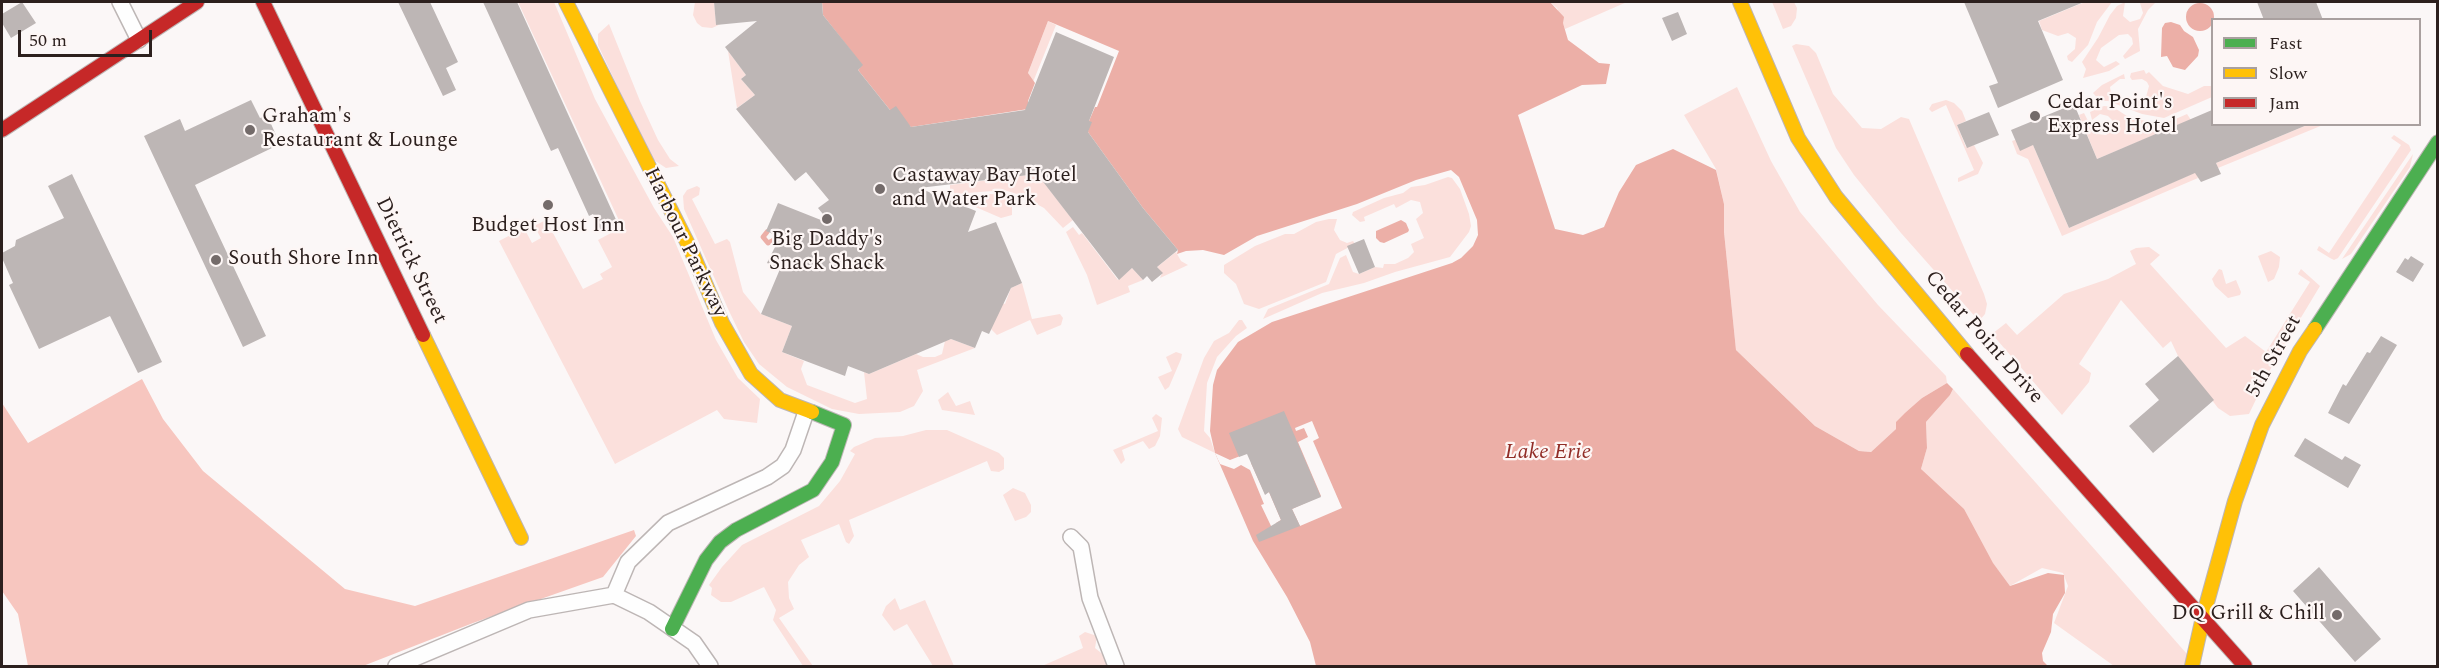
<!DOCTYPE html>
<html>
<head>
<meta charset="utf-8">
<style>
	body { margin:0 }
	#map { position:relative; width:2439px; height:668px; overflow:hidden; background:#fbf7f7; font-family:Spectral,serif }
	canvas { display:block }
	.frame { position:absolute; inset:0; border:3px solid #2c201e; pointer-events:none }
	.legend { position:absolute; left:2211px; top:18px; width:210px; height:108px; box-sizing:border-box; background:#fdf6f5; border:2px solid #a9a09f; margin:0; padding:8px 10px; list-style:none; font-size:18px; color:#2c201e }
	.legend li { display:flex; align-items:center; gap:12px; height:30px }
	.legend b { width:30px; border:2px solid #a9a09f }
	.scale { position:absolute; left:18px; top:30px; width:134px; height:27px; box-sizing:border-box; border:3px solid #2c201e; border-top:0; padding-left:8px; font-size:18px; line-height:21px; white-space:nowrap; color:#2c201e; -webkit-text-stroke:4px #fdf6f5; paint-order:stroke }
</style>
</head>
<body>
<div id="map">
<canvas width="2439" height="668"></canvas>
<div class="frame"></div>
<ul class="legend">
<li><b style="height:8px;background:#4caf50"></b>Fast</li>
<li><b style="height:8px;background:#ffc107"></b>Slow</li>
<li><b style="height:8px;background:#c62828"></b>Jam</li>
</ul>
<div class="scale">50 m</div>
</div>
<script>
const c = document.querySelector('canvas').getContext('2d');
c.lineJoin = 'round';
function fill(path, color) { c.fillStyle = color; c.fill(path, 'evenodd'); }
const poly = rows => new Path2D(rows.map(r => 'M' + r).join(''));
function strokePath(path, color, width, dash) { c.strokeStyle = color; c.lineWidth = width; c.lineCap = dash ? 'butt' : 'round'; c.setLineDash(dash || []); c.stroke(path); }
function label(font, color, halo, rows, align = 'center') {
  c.font = font + ' Spectral,serif'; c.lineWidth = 4.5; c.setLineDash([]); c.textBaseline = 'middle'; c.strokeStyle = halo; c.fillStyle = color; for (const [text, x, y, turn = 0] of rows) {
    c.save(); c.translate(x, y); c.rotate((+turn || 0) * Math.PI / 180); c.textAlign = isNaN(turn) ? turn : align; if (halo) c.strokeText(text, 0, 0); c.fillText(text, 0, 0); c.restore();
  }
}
fill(poly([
	[518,2,554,2,595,99,654,208,673,237,716,340,738,378,760,399,757,423,724,419,717,410,615,464,499,241,524,228,532,243,541,238,534,226,546,220,583,289,603,279,600,274,612,267,598,240,622,227],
	[695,2,714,2,716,25,721,24,712,28,702,27,697,23,693,15],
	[1550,2,1627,2,1565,29,1557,8],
	[1772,2,1794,2,1797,8,1796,18,1791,26,1783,29],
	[2085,2,2112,2,2097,22,2088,45,2072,62,2068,60,2067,56,2075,49,2076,38,2068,33,2058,36,2042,30,2039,21],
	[2125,2,2123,16,2130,22,2140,19,2143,13,2140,3,2137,2,2156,2,2148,10,2138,29,2140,51,2125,59,2123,56,2133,44,2132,38,2128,34,2119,35,2101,48,2096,60,2104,67,2116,61,2120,64,2109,71,2083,78,2086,69,2082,62,2098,38,2110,15,2117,6],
	[1048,21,1056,25,1033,82,1028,73],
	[609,24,640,101,658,140,670,159,679,166,666,168,651,158,598,45,598,34],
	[1796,44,1809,46,1816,53,1833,94,1862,128,1881,129,1901,117,1909,119,1984,294,1987,304,1985,314,1979,321,1901,233,1854,175,1836,148,1792,46],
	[728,51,746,75,741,79,755,95,737,108],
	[2144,70,2146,74,2149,72,2163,86,2188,94,2204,86,2212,86,2212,97,2164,118,2142,114,2108,101,2100,101,2093,93,2102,85,2124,74,2125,79,2120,79,2110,87,2111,93,2118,98,2128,100,2146,97,2149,86,2147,82,2142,79,2132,80,2130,77,2131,73],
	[1737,87,1771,161,1800,212,1878,305,1946,376,1947,383,1922,398,1896,429,1871,452,1859,451,1815,426,1736,350,1724,232,1724,204,1716,169,1684,115],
	[1946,100,1954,103,1962,111,1966,121,1957,125,1966,147,1974,145,1983,163,1978,174,1961,181,1958,182,1958,178,1974,170,1946,105,1932,112,1929,109,1932,104],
	[2104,106,2113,107,2130,118,2158,123,2171,121,2187,114,2191,120,2097,159,2079,115,2084,113,2092,129,2098,134,2106,135,2111,130,2112,120,2108,116,2100,114,2092,120,2090,112],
	[2307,125,2323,125,2218,168,2216,163],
	[2394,135,2409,145,2411,150,2338,258,2334,260,2330,258,2317,250,2319,246,2329,253,2401,145,2391,138],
	[2015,140,2033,145,2069,228,2196,172,2198,178,2062,236,2028,159,2017,154,2012,141],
	[2413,154,2410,167,2351,254,2342,259],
	[1037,174,1073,220,1063,228,1044,208,1020,195,1004,190,956,194,950,190,950,185],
	[1448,177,1452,178,1460,189,1469,214,1471,226,1469,232,1450,257,1395,272,1364,283,1322,293,1263,319,1268,309,1329,284,1340,258,1346,255,1353,272,1359,274,1375,267,1383,268,1384,264,1395,264,1408,258,1414,252,1411,244,1424,238,1416,219,1423,213,1420,202,1411,200,1396,208,1394,204,1364,217,1365,221,1360,222,1352,215,1353,212,1384,198,1403,193,1411,187,1425,185],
	[697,186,700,188,699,195,692,199,715,244,727,239,730,242,743,292,761,314,792,326,782,352,804,361,801,369,807,385,855,403,867,399,864,372,869,374,916,354,923,357,935,357,942,354,945,341,951,339,975,348,917,370,923,391,914,406,900,412,859,414,832,409,787,387,759,364,744,342,729,311,684,209,683,196,687,190],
	[990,194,1012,195,1012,215,1001,218,957,199],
	[1329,219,1337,219,1334,230,1340,240,1347,243,1353,241,1355,244,1336,254,1326,282,1259,309,1244,304,1236,284,1224,273,1224,265,1255,246,1285,234,1294,234,1316,222],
	[1073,227,1079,235,1082,233,1118,280,1132,268,1143,280,1128,286,1130,292,1097,305,1087,275,1066,232],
	[2149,247,2160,255,2150,264,2226,348,2245,336,2266,352,2310,282,2298,274,2301,269,2320,286,2273,364,2249,414,2230,416,2218,408,2178,356,2171,341,2163,348,2121,300,2079,364,2091,373,2089,382,2062,415,1992,334,2006,323,2017,335,2064,294,2108,279,2136,264,2130,251,2136,248],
	[2271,251,2280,257,2279,267,2274,279,2268,282,2258,256],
	[1176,252,1181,261,1188,265,1160,278,1162,273,1157,267],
	[2219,269,2222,270,2226,284,2236,280,2241,292,2240,295,2228,298,2215,286,2212,279],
	[1022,283,1032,319,1060,314,1063,318,1061,325,1037,335,1030,320,997,335,991,329,1002,303,1005,304,1011,288],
	[1239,320,1242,320,1247,328,1236,336,1217,357,1207,383,1204,431,1210,438,1215,453,1182,437,1178,429,1204,358,1214,341,1229,333],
	[1176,352,1182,354,1181,359,1169,387,1165,390,1158,377,1172,371,1166,357],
	[1953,389,2187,654,2185,666,2114,666,2054,623,2068,586,2063,573,2042,568,2010,586,1921,469,1927,448,1926,422,1950,395],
	[948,392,956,406,970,401,975,415,942,410,938,400],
	[1156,414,1162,418,1160,436,1155,446,1149,449,1143,441,1122,450,1125,460,1121,464,1113,450,1158,431,1152,418],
	[926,430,947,430,999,453,1004,458,1004,469,999,472,991,471,987,461,849,520,854,536,849,544,846,542,839,524,801,540,809,557,799,565,788,582,789,598,794,609,779,618,813,666,803,666,773,620,776,610,764,587,731,602,721,602,711,595,712,588,709,585,722,567,742,545,819,506,840,481,855,454,850,451,854,447,875,438,903,436],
	[1013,488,1025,493,1031,505,1031,512,1026,517,1015,521,1003,495],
	[895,598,900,610,925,600,954,666,933,666,907,624,894,631,882,615,886,606],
	[1085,632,1097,636,1095,648,1105,656,1109,666,1042,666,1083,648,1079,636]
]), '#fbe0dc');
fill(poly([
	[142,379,163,419,203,471,345,589,415,606,634,530,636,536,603,577,473,623,363,666,28,666,18,614,2,591,2,403,28,443]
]), '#f7c6bf');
fill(poly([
	[822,2,1550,2,1564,17,1563,23,1568,40,1599,63,1610,64,1606,84,1582,85,1518,115,1555,229,1583,235,1604,227,1619,192,1636,165,1673,149,1716,170,1724,204,1724,232,1736,350,1815,426,1859,451,1871,452,1896,429,1896,422,1905,413,1922,398,1947,383,1953,389,1950,395,1926,422,1927,448,1921,469,1964,509,1993,563,2010,586,2048,573,2064,575,2065,593,2053,614,2051,632,2042,653,2043,661,2048,666,1316,666,1310,642,1287,597,1253,541,1215,453,1210,431,1213,385,1217,370,1238,342,1272,322,1452,263,1461,258,1473,246,1478,235,1477,220,1459,177,1451,170,1416,180,1357,204,1257,236,1224,255,1203,250,1186,251,1177,254,1178,250,1143,208,1088,132,1089,121,1095,107,1097,107,1119,51,1048,21,1028,73,1035,83,1028,101,1028,109,911,127,890,110,858,70,862,65,823,15],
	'2186 17a14 14 0 1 1 28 0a14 14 0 1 1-28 0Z',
	[2171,22,2180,25,2184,31,2193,37,2199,50,2198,56,2185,70,2173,67,2167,56,2161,57,2162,28,2165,23],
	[1401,220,1406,223,1409,230,1408,232,1384,243,1380,242,1376,238,1376,231]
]), '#ecafa7');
fill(poly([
	[1312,421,1319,438,1313,441,1342,508,1300,526,1292,509,1321,496,1298,442,1308,437,1304,428,1296,431,1295,428],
	[1253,451,1251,463,1265,494,1269,492,1281,520,1276,523,1279,532,1271,526,1261,505,1264,504,1250,470,1241,465,1234,469,1220,464,1215,453,1230,460]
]), '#fbf7f7');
strokePath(poly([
	[767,232,763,237,768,243,780,237]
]), '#ecafa7', 5);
fill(poly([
	[22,2,36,23,11,38,2,23,2,14],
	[398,2,430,2,458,62,446,68,456,90,443,96],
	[483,2,517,2,618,224,601,231,593,214,589,216,558,148,551,151],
	[714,2,822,2,823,15,863,65,858,70,890,110,896,106,911,127,1025,110,1056,32,1114,57,1089,121,1092,122,1088,132,1143,208,1178,250,1157,267,1163,273,1152,282,1147,276,1143,280,1132,268,1119,280,1037,174,919,188,976,211,968,232,996,222,1022,283,1011,288,989,334,982,331,975,348,951,339,869,374,848,366,845,376,782,352,792,326,761,314,780,269,767,263,780,237,766,231,778,203,831,224,818,208,829,200,806,172,795,181,736,109,755,95,741,79,746,75,725,47,757,21,716,25],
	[1964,2,2084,2,2038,21,2063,80,1998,108,1989,86,1998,83],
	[2257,2,2316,2,2323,20,2264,20],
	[1678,12,1687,34,1672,41,1662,18],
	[251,100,260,118,267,115,276,135,268,139,272,148,195,185,266,336,243,347,144,136,180,119,185,131],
	[2074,104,2097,159,2212,110,2212,124,2307,125,2216,163,2221,174,2201,182,2195,173,2069,228,2033,145,2020,151,2011,130],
	[1989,112,1999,135,1967,148,1957,125],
	[72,174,162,362,138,373,110,316,39,349,9,285,13,283,2,258,2,253,15,246,16,240,64,218,48,186],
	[1364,239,1375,267,1359,274,1347,246],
	[2411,256,2424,264,2413,282,2396,272,2405,258,2408,260],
	[2381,336,2397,345,2349,424,2328,413,2343,384,2346,386,2367,352,2370,353],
	[2178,356,2214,400,2153,453,2129,426,2159,400,2145,384],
	[1284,411,1321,497,1292,509,1300,526,1259,542,1256,535,1281,520,1269,492,1265,495,1247,454,1239,457,1229,433],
	[2305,438,2342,460,2345,456,2361,465,2348,488,2294,456],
	[2319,567,2381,639,2355,662,2293,591]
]), '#bdb6b5');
const street = poly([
	[120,2,139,40],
	[1071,537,1081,547,1090,598,1116,666],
	[614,595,628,562,668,523,767,477,783,466,793,450,806,412],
	[614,595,649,612,694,643,710,666],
	[396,666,529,610,614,595]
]);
const fast = poly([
	[2315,329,2438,142],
	[672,629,706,560,720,542,736,530,813,490,832,462,844,425,812,412]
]);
const slow = poly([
	[566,2,691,250,722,323,751,374,780,400,812,412],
	[1740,2,1798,138,1836,197,1967,354],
	[423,335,521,538],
	[2192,666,2203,617,2235,501,2262,425,2300,351,2315,329]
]);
const jam = poly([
	[263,2,423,335],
	[2,130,197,2],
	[1967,354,2245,666]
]);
strokePath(street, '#bdb6b5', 18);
strokePath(fast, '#bdb6b5', 16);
strokePath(slow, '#bdb6b5', 16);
strokePath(jam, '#bdb6b5', 16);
strokePath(street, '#fefefe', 15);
strokePath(fast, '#4caf50', 14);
strokePath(slow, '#ffc107', 14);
strokePath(jam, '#c62828', 14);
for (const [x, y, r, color] of [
	[2035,116,6,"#746b6a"],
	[250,130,6,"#746b6a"],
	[880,189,6,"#746b6a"],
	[548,205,6,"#746b6a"],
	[827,219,6,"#746b6a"],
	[216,260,6,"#746b6a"],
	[2337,615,6,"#746b6a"]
]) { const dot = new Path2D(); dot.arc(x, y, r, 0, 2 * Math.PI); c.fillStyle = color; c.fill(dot); strokePath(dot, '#fdf6f5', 2); }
label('21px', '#2c201e', '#fdf6f5', [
	["Cedar Point's",2047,104],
	["Express Hotel",2047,128],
	["Graham's",262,118],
	["Restaurant & Lounge",262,142],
	["Castaway Bay Hotel",892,177],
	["and Water Park",892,201],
	["Budget Host Inn",548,227,"center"],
	["Big Daddy's",827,241,"center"],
	["Snack Shack",827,265,"center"],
	["South Shore Inn",228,260],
	["DQ Grill & Chill",2325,615,"right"]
], 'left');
label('21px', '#2c201e', '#fdf6f5', [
	["Harbour Parkway",684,243,64],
	["Dietrick Street",410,261,64],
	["Cedar Point Drive",1983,338,49],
	["5th Street",2275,357,-61]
]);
label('italic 22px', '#912d27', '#fdf6f5', [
	["Lake Erie",1548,454]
]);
</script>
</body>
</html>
